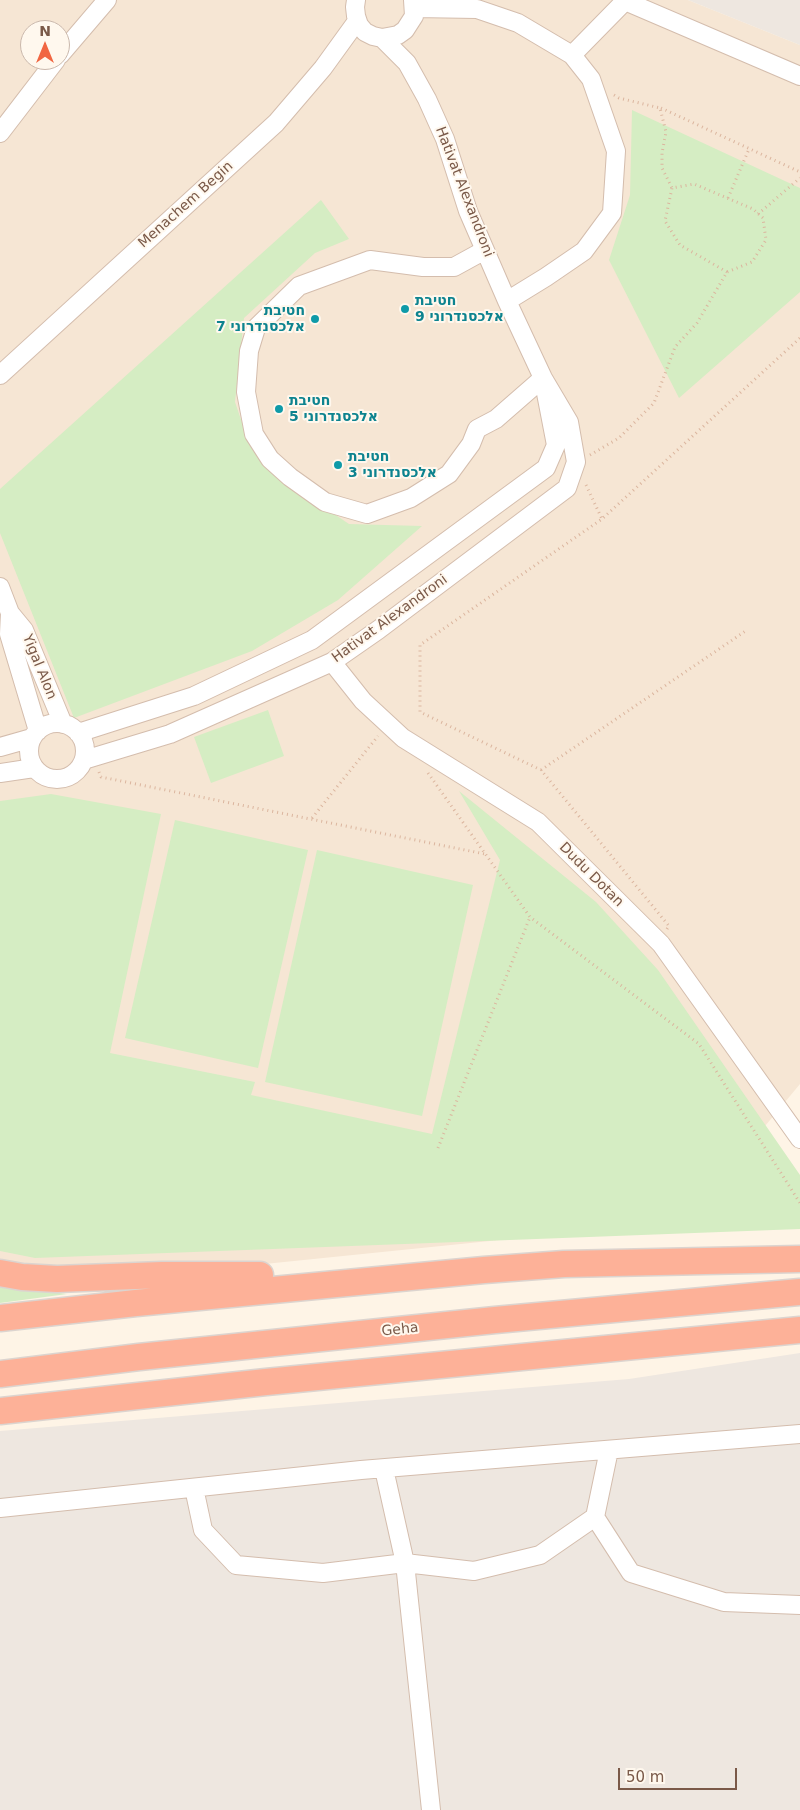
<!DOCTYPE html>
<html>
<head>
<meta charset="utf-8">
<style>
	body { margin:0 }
	#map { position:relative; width:800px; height:1810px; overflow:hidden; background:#fef4e6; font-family:"DejaVu Sans",sans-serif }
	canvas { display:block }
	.north { position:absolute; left:20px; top:20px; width:50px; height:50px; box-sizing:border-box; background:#fff8ee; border:1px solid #cab8ac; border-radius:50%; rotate:0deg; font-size:14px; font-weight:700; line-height:20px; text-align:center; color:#7a5948 }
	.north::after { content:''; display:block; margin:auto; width:18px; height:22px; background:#f16642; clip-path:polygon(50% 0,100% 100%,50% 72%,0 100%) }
	.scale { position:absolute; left:618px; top:1768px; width:119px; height:22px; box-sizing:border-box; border:2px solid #7a5948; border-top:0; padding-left:6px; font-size:15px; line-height:18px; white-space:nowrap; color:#7a5948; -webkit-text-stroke:4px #fff8ee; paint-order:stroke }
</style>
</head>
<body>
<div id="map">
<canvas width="800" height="1810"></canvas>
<div class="north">N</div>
<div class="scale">50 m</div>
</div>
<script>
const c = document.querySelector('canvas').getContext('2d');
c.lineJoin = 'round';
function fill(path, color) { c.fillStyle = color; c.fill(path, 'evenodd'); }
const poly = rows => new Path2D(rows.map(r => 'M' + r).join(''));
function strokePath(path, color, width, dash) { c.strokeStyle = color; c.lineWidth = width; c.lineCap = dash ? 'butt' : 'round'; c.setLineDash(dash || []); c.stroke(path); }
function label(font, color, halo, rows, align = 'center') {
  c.font = font + ' "DejaVu Sans",Heebo,sans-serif'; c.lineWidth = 4; c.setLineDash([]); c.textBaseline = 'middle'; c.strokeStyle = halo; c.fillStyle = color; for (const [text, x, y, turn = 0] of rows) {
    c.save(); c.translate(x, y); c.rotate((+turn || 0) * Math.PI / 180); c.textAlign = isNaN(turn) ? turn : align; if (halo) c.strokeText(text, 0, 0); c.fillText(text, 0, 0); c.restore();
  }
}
fill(poly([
	[0,0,688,0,800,45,800,1084,686,1221,0,1291],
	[30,30,60,30,60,60,30,60]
]), '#f6e6d4');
fill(poly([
	[688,0,800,0,800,45],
	[800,1353,800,1810,0,1810,0,1431,629,1379]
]), '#eee7e0');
fill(poly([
	[632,110,800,188,800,292,679,398,609,260,630,195],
	[321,200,349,239,315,253,244,318,235,402,250,446,297,489,349,524,422,526,338,600,252,651,74,718,0,533,0,489],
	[268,710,284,756,211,783,194,737],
	[459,791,596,902,658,970,800,1175,800,1229,35,1258,0,1251,0,801,51,794,161,814,110,1053,255,1082,251,1095,432,1134,500,860],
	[175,820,308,850,258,1068,125,1038],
	[317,850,473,885,422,1116,265,1082],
	[0,1285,67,1294,0,1303]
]), '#d5edc3');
const minor = poly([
	[356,0,355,7,356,16,359,25,365,32,373,36,382,38,398,35,405,30,414,16,413,0],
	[414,8,477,9,518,23,572,55,591,79,616,151,612,213,584,251,546,277,507,301],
	[60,55,107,0],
	[572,55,625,1,800,76],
	[0,133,56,60],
	[485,250,454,267,423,267,370,260,299,286,256,328,249,351,246,392,254,434,270,459,290,477,325,502,367,514,411,498,449,474,471,444,477,429,496,419,543,378],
	[0,375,276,123,323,68,357,21],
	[0,587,10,613,24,630,63,724],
	[10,613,9,634,38,731],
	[332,662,363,701,403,738,538,822,661,944,800,1139],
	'29 751a28 28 0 1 1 56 0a28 28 0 1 1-56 0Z',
	[78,733,194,696,312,640,546,468,556,445,545,388],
	[0,747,32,738],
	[84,760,170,734,332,662,378,630,567,488,576,462,569,422,543,378,507,301,468,211,445,139,427,99,407,63,382,38],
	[0,773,34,768],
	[609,1450,595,1517,631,1573,724,1602,800,1605],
	[384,1469,405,1563,474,1571,540,1555,595,1517],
	[194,1488,203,1530,236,1565,323,1573,405,1563,431,1810],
	[0,1508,361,1470,800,1434]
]);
const highway = poly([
	[0,1273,22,1277,57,1279,162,1275,260,1275],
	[0,1318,136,1303,484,1270,564,1264,800,1259],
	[0,1374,139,1357,495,1320,800,1292],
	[0,1411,266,1382,800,1330]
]);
strokePath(minor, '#d4bdad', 20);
strokePath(highway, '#dcd4cf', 29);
strokePath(poly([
	[614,95,619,98,660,108,666,132,662,153,662,168,672,188],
	[661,108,800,172],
	[728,198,749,149],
	[758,214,800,178],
	[590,455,619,438,654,403,675,347,697,323,727,272,752,262,766,240,763,218,753,209,694,184,672,188,665,221,680,245,727,272],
	[586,485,602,519],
	[541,770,747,630],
	[99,772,101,777,485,854],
	[428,773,530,917,699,1044,800,1203],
	[312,818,378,736],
	[667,929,669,926,541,770,420,712,420,645,602,519,800,338],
	[438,1148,530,917]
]), '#dbb59e', 3, [1, 4]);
strokePath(minor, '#fff', 18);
strokePath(highway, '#fdb198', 26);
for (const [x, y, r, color] of [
	[405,309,5,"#0f9aa8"],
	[315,319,5,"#0f9aa8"],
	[279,409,5,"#0f9aa8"],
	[338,465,5,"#0f9aa8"]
]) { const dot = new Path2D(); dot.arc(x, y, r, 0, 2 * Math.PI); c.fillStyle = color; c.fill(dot); strokePath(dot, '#fff8ee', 2); }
label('14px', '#7a5948', '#fff8ee', [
	["Hativat Alexandroni",464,192,69],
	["Menachem Begin",186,205,-42],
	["Hativat Alexandroni",390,619,-36],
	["Yigal Alon",39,667,68],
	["Dudu Dotan",591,875,45],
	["Geha",400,1330,-6]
]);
label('bold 14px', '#0d838f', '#fff8ee', [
	["חטיבת",415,301],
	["אלכסנדרוני 9",415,317],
	["חטיבת",305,311,"right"],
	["אלכסנדרוני 7",305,327,"right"],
	["חטיבת",289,401],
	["אלכסנדרוני 5",289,417],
	["חטיבת",348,457],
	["אלכסנדרוני 3",348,473]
], 'left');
</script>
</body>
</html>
